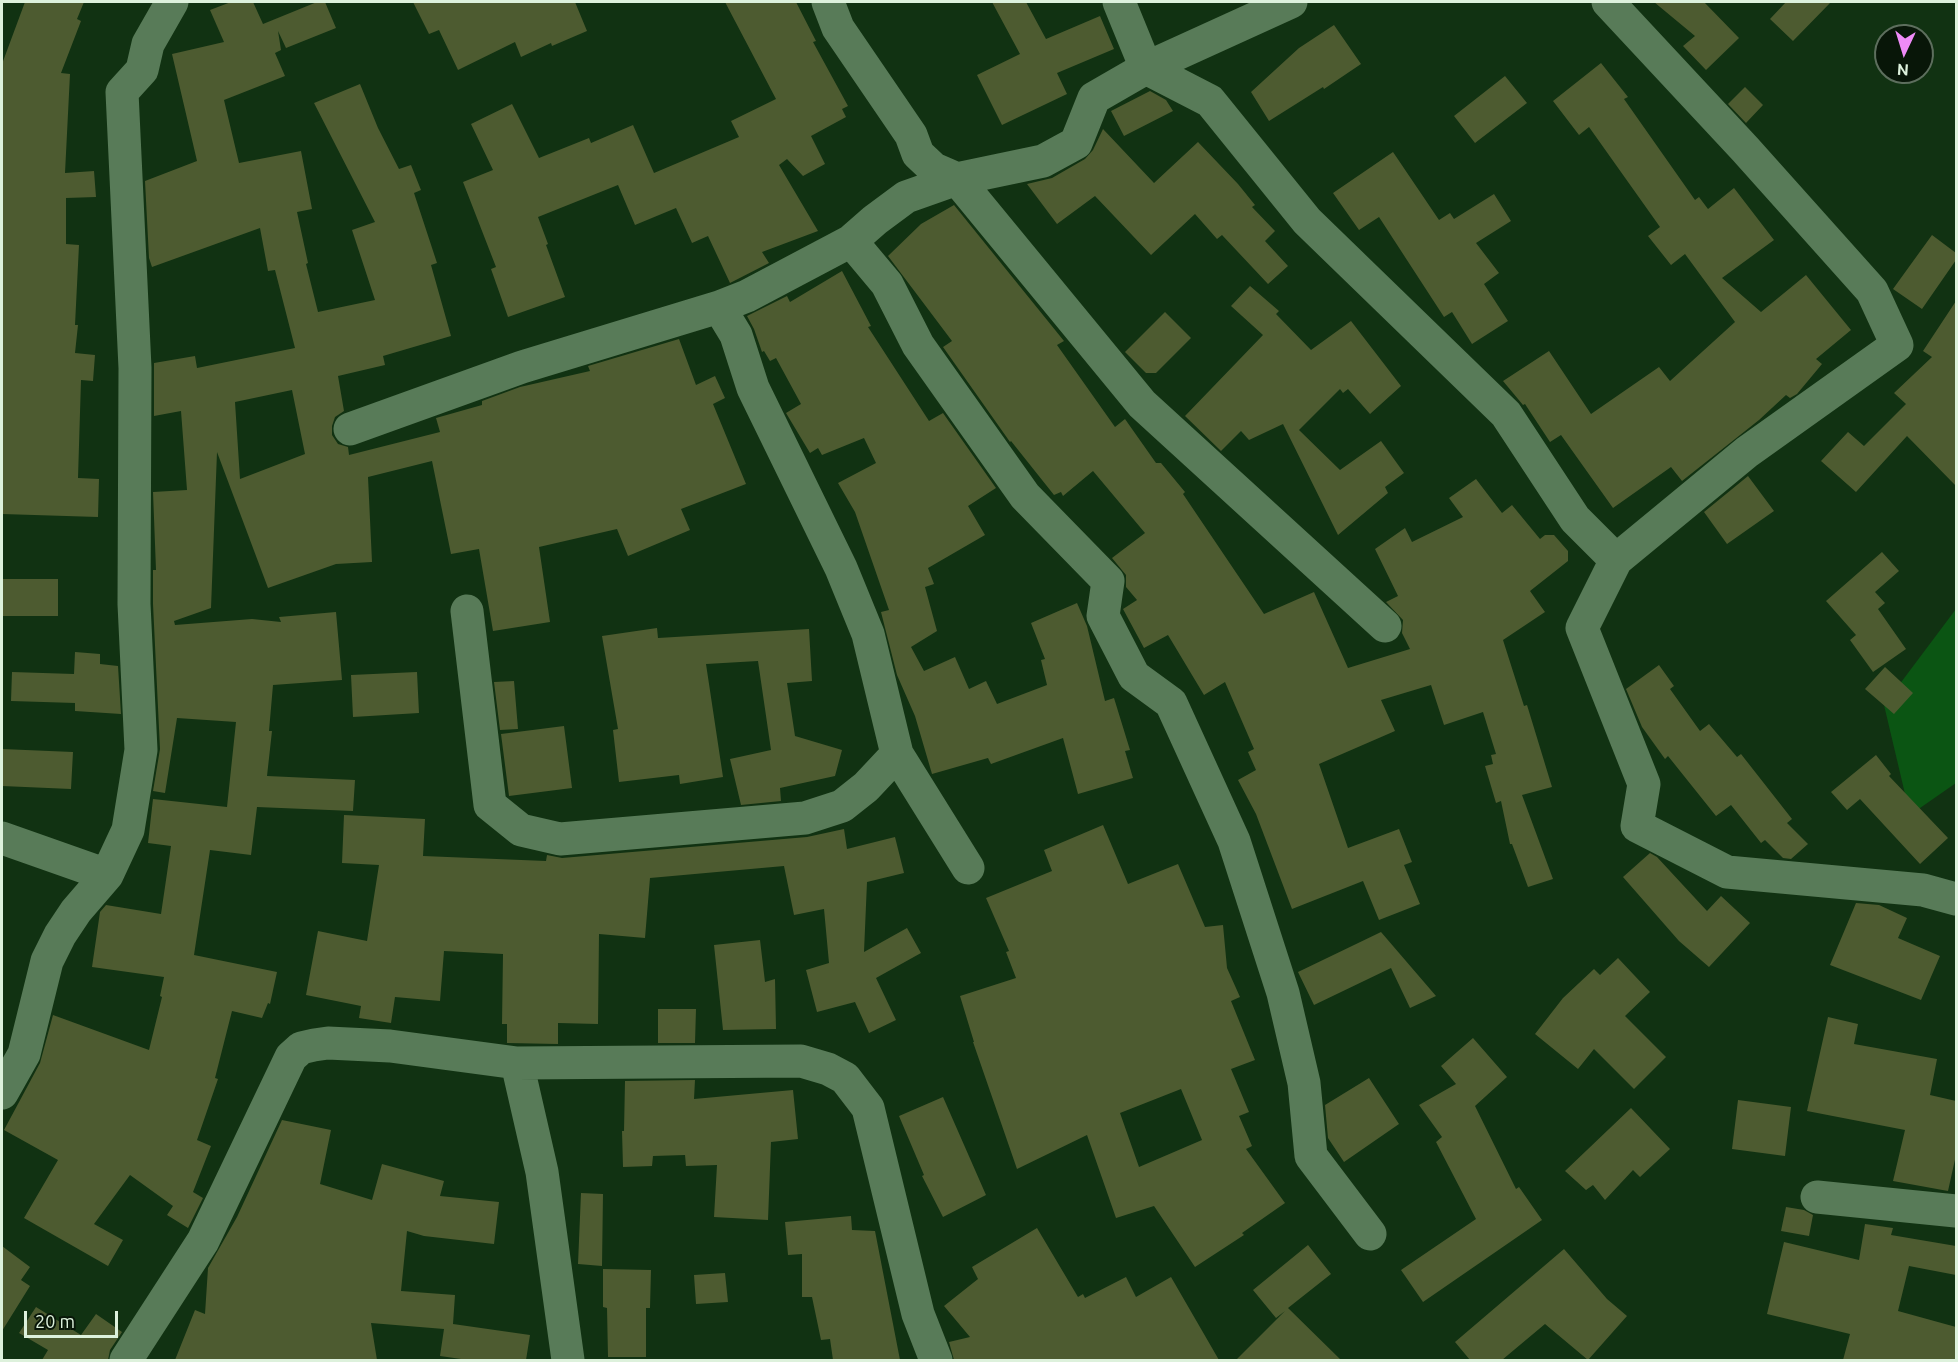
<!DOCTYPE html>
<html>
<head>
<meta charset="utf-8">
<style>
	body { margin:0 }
	#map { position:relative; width:1958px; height:1362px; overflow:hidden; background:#113212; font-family:Ubuntu,sans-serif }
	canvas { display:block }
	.frame { position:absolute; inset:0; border:3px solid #ddf1dc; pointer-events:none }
	.north { position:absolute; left:1874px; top:24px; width:60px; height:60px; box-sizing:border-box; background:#081608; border:2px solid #5d6e5d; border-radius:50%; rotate:184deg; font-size:16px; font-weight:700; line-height:24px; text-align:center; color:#ddf1dc }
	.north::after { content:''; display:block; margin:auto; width:21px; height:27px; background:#ef8bf7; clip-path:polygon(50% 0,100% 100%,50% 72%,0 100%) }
	.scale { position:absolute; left:24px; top:1311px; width:94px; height:27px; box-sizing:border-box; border:3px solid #ddf1dc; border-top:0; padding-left:8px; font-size:18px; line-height:21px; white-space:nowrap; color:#ddf1dc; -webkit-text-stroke:4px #081608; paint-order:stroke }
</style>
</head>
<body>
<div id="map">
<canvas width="1958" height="1362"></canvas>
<div class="frame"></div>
<div class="north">N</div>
<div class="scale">20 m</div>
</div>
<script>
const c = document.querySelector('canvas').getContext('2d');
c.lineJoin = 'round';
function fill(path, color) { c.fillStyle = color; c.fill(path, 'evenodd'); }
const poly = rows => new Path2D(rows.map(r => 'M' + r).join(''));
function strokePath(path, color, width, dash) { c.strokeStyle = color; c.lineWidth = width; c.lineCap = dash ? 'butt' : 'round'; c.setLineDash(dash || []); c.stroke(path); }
fill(poly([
	[1956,609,1956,783,1910,815,1884,705]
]), '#0b5513');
fill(poly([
	[25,2,84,2,77,19,81,21,61,73,70,74,65,173,94,171,96,197,66,198,66,244,79,245,75,325,78,325,75,353,95,355,93,381,81,380,78,478,99,479,98,517,2,514,2,64],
	[231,2,253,2,263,24,317,2,325,2,336,28,286,48,278,31,281,50,275,53,285,76,224,100,239,163,301,151,312,209,297,212,308,263,306,264,318,312,375,300,352,230,375,222,314,103,360,84,378,128,399,169,411,165,421,190,414,193,437,263,431,265,451,336,383,356,385,365,338,376,344,411,335,417,332,426,332,435,338,444,348,447,349,455,440,432,436,418,482,405,482,401,520,387,590,371,588,366,679,339,696,385,715,376,725,398,713,404,746,484,681,509,690,530,628,556,617,529,539,547,550,622,493,631,479,549,451,554,432,461,368,477,372,562,336,564,268,588,217,452,211,608,174,621,175,625,252,619,281,622,279,617,336,612,342,680,273,685,269,731,272,731,267,776,355,780,353,811,257,807,251,855,210,850,194,955,277,972,270,1004,268,1003,262,1018,232,1011,215,1078,218,1079,197,1140,211,1146,193,1192,203,1198,188,1228,167,1215,173,1206,130,1175,94,1224,123,1240,108,1266,24,1218,58,1160,4,1130,40,1063,53,1015,149,1050,162,997,160,996,164,977,92,967,100,912,106,905,161,914,171,846,148,843,153,799,227,807,236,722,177,718,165,793,153,791,160,749,153,604,153,570,156,570,153,492,187,490,181,411,154,416,154,363,195,356,197,368,295,348,275,270,268,271,260,228,152,267,149,258,145,181,197,161,172,54,224,42,210,10],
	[292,390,305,454,240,479,235,402],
	[413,2,575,2,587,31,552,46,551,43,521,57,515,42,458,70,439,30,429,34],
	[725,2,796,2,816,41,813,42,848,106,842,109,846,117,811,136,825,164,803,176,787,159,779,165,818,231,762,252,769,263,730,283,708,236,692,243,676,208,635,225,618,185,538,217,548,244,546,245,565,297,508,317,491,269,496,267,463,182,493,170,471,124,512,104,539,158,589,138,591,143,633,125,654,173,739,137,731,121,776,99],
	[992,2,1026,2,1046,39,1100,16,1114,49,1057,73,1067,94,1002,125,977,75,1020,54],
	[1654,2,1704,2,1739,38,1706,70,1683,46,1695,36],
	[1786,2,1831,2,1793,41,1770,19],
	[1334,25,1361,64,1324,89,1323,87,1269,121,1251,92,1299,48],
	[1601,63,1628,97,1624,99,1695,200,1699,197,1708,209,1734,188,1774,240,1722,278,1761,312,1806,275,1851,330,1816,359,1822,364,1797,394,1790,398,1786,395,1759,420,1682,481,1671,467,1613,508,1561,435,1550,442,1525,404,1523,405,1503,381,1549,351,1591,414,1659,367,1670,381,1735,322,1685,254,1671,265,1648,236,1660,227,1589,127,1579,135,1553,101],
	[1505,76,1527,103,1475,143,1454,116],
	[1745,87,1763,105,1746,123,1728,104],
	[1150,91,1166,100,1173,111,1124,136,1111,111],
	[1103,129,1154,183,1198,142,1238,184,1255,205,1252,207,1275,231,1265,241,1288,266,1268,284,1222,235,1217,239,1195,214,1151,255,1095,196,1057,224,1027,184,1052,178,1085,159,1093,150],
	[1393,152,1439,220,1450,213,1454,219,1494,194,1511,221,1476,243,1499,273,1484,284,1508,321,1472,344,1452,312,1444,317,1379,217,1359,230,1333,193],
	[954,205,1064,341,1057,345,1115,427,1125,419,1156,463,1161,463,1185,492,1183,494,1264,614,1314,592,1348,668,1410,649,1402,633,1403,620,1386,602,1398,596,1375,549,1405,528,1412,542,1463,517,1449,498,1476,479,1502,513,1512,505,1540,539,1545,535,1554,535,1568,551,1568,561,1530,591,1545,612,1503,640,1524,706,1527,705,1552,787,1522,795,1553,879,1528,887,1512,844,1510,844,1501,801,1496,803,1485,766,1493,764,1491,755,1496,754,1483,712,1444,725,1431,685,1381,700,1395,731,1319,764,1348,848,1399,829,1412,862,1404,865,1420,904,1379,920,1363,881,1292,909,1256,814,1238,780,1256,770,1248,752,1254,749,1225,682,1204,695,1168,635,1144,648,1123,609,1137,600,1126,587,1126,575,1112,558,1145,533,1093,471,1063,496,1061,492,1054,495,1011,441,1010,442,943,347,952,341,888,256,921,224],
	[1932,235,1956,253,1956,260,1922,309,1893,289],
	[842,271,871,326,868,327,929,421,943,413,996,488,968,506,985,535,928,568,934,584,925,587,937,631,911,647,924,671,955,657,969,689,986,681,997,704,1047,685,1041,660,1045,659,1031,623,1077,603,1087,626,1105,701,1114,698,1130,750,1125,751,1133,778,1078,794,1063,738,991,764,988,758,932,774,915,716,897,675,881,612,889,610,855,512,838,483,876,463,864,438,822,455,818,448,810,453,786,413,801,404,776,358,770,361,764,351,762,352,754,329,747,316,787,296,790,302],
	[1250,286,1279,311,1276,314,1311,350,1351,321,1401,386,1370,414,1348,389,1343,393,1340,389,1299,430,1340,470,1381,441,1404,473,1385,487,1388,493,1338,535,1283,424,1249,440,1241,431,1221,451,1185,416,1263,335,1231,306],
	[1956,301,1956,486,1907,436,1856,492,1821,461,1848,432,1864,446,1906,404,1894,393,1932,357,1923,351],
	[1165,312,1191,338,1156,373,1146,373,1125,352],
	[1748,476,1774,511,1727,544,1704,512],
	[1882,552,1899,571,1875,592,1885,603,1878,609,1906,649,1873,672,1850,640,1856,635,1826,601],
	[2,579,58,579,58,616,2,616],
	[657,628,658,638,809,629,812,681,787,683,795,736,842,750,835,776,780,788,781,801,741,805,730,759,771,750,758,661,706,664,723,777,680,784,679,775,619,782,613,730,618,729,602,636],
	[75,652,100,654,100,664,118,666,121,714,75,711,75,703,11,701,12,672,74,674],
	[1659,665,1674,686,1670,689,1700,731,1709,724,1737,757,1741,754,1792,819,1787,823,1808,844,1791,859,1783,858,1765,840,1761,843,1731,805,1716,816,1668,756,1665,759,1642,727,1626,689],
	[1885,667,1913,693,1894,714,1865,689],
	[417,672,419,713,353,717,351,675],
	[514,681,518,729,500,730,494,682],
	[564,726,572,788,509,796,501,734],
	[2,749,73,752,71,789,2,786],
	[1876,755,1891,774,1889,776,1948,838,1920,864,1860,799,1847,810,1831,792],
	[344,815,425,819,423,856,546,861,547,855,562,858,807,837,844,829,847,849,895,837,904,873,867,882,864,952,907,928,921,953,876,978,896,1020,869,1033,855,1002,817,1012,806,970,829,963,824,909,794,915,784,866,650,878,645,938,599,934,598,1024,558,1023,558,1044,507,1043,507,1024,502,1024,503,954,444,951,440,1001,395,997,391,1023,359,1018,361,1006,306,995,318,931,367,941,379,865,342,863],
	[1103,825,1128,884,1178,864,1205,927,1223,925,1227,968,1240,997,1231,1001,1255,1060,1231,1069,1249,1112,1239,1116,1252,1146,1246,1149,1285,1203,1242,1233,1244,1235,1195,1267,1154,1206,1116,1218,1087,1135,1017,1169,973,1042,974,1042,960,996,1016,978,1006,952,1009,951,986,898,1052,871,1044,850],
	[1181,1089,1202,1140,1139,1167,1120,1113],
	[1650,853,1657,857,1707,911,1721,896,1750,923,1709,967,1679,941,1623,877],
	[1856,903,1879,905,1907,918,1898,938,1940,956,1921,1000,1830,965],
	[1381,932,1436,996,1410,1008,1391,968,1314,1005,1298,972],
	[760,940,765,982,775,979,776,1029,723,1030,714,945],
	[1618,958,1650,992,1625,1016,1666,1057,1634,1089,1594,1049,1578,1069,1535,1034,1563,998,1594,969,1600,975],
	[658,1009,696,1009,695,1043,658,1043],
	[1828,1017,1858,1024,1854,1044,1937,1059,1930,1095,1956,1101,1956,1155,1948,1191,1893,1181,1905,1130,1807,1111],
	[1473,1038,1507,1077,1475,1106,1516,1189,1519,1187,1542,1220,1423,1302,1401,1270,1476,1219,1436,1142,1442,1137,1419,1105,1456,1084,1441,1066],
	[1369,1078,1399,1124,1344,1162,1328,1138,1325,1105],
	[695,1080,694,1099,793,1090,798,1139,771,1142,768,1220,714,1217,717,1165,686,1166,685,1155,653,1156,652,1166,623,1167,622,1131,624,1131,625,1081],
	[943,1097,986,1195,943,1217,922,1176,924,1175,899,1116],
	[1738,1100,1791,1107,1785,1156,1732,1149],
	[1631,1108,1670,1149,1640,1177,1633,1170,1605,1200,1593,1185,1586,1190,1565,1171],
	[282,1120,331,1130,320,1184,372,1200,382,1164,444,1181,440,1196,499,1202,494,1244,424,1236,407,1231,401,1291,455,1295,453,1324,530,1335,526,1360,468,1360,440,1356,444,1329,371,1323,377,1360,175,1360,195,1310,205,1314,208,1268,237,1217],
	[581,1193,603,1194,602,1266,578,1264],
	[1786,1207,1804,1210,1813,1215,1809,1236,1781,1231],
	[851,1216,852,1230,875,1231,900,1360,833,1360,830,1339,821,1340,812,1297,802,1297,802,1254,788,1255,785,1222],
	[1865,1224,1893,1228,1891,1235,1956,1246,1956,1275,1909,1266,1898,1311,1956,1327,1956,1360,1843,1360,1850,1334,1767,1314,1784,1242,1859,1260],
	[1037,1228,1078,1297,1083,1294,1085,1298,1126,1277,1136,1297,1171,1277,1219,1360,954,1360,949,1342,970,1337,944,1306,978,1279,972,1267],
	[1308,1245,1331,1274,1288,1308,1341,1360,1236,1360,1285,1311,1276,1318,1253,1290],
	[2,1246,30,1267,21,1280,30,1286,2,1331],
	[1564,1249,1607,1299,1627,1316,1588,1360,1545,1324,1502,1360,1470,1360,1455,1342],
	[603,1269,651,1270,650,1308,646,1308,646,1357,608,1357,607,1308,603,1307],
	[725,1273,728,1302,696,1304,694,1275],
	[36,1307,81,1335,96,1314,122,1332,110,1350,108,1360,42,1360,48,1350,19,1333]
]), '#4d5b30');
strokePath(poly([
	[828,2,838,28,911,135,918,154,934,169,957,179,1142,404,1385,626],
	[1119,2,1146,68,1291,2],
	[1608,2,1745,149,1872,291,1897,345,1747,452,1616,560],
	[851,241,747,296,719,307,736,335,753,388,841,568,868,634,897,754,968,868],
	[350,429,522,367,719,307],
	[467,611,490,805,521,830,560,839,805,818,842,806,866,787,897,754],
	[2,838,107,875],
	[517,1063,542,1172,568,1360],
	[2,1093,24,1054,47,961,60,935,76,911,107,875,128,830,141,750,134,604,135,368,122,92,142,70,148,44,172,2],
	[1817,1197,1956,1211],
	[1370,1234,1311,1156,1304,1083,1283,993,1234,841,1171,703,1134,676,1103,616,1108,581,1025,496,918,345,887,284,851,241,875,220,906,197,957,179,1043,161,1076,143,1094,98,1146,68,1210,101,1307,221,1506,414,1575,519,1616,560,1582,628,1644,784,1637,826,1727,872,1923,890,1956,899],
	[126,1360,203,1241,291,1057,301,1048,314,1045,328,1043,390,1046,517,1063,801,1061,828,1069,845,1078,868,1108,918,1314,936,1360]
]), '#587b58', 33);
</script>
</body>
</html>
